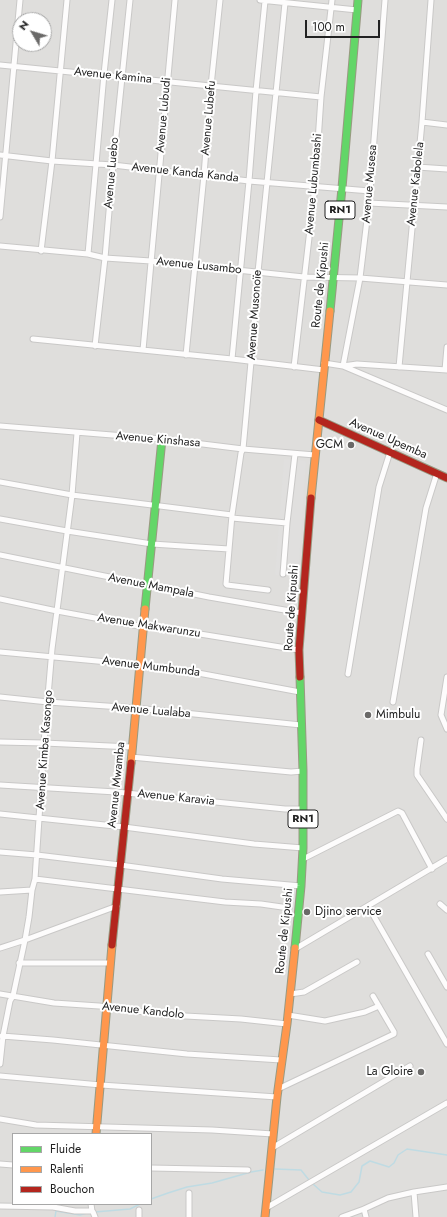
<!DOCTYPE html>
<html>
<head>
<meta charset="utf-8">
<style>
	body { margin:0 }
	#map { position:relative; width:447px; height:1217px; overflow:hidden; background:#f0eeeb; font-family:Jost,sans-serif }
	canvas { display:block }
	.legend { position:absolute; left:12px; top:1133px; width:140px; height:72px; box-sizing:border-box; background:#fff; border:1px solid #a7a7a7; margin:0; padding:5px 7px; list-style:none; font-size:12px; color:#222 }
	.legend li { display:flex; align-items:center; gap:8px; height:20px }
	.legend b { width:20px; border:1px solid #a7a7a7 }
	.north { position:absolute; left:12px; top:12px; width:40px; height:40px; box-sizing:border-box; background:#fff; border:1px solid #a7a7a7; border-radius:50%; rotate:308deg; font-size:11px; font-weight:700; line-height:16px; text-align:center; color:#222 }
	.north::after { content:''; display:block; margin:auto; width:14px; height:18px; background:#6a6968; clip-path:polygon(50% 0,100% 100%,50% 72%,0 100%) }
	.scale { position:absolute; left:305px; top:20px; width:75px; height:18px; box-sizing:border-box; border:2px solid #222; border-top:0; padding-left:5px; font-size:12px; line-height:14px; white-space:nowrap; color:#222; -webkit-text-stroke:3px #fff; paint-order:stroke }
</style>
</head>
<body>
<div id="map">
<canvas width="447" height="1217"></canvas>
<ul class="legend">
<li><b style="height:5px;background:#63d668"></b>Fluide</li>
<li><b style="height:5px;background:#ff974d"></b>Ralenti</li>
<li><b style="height:5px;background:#b3261e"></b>Bouchon</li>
</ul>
<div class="north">N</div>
<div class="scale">100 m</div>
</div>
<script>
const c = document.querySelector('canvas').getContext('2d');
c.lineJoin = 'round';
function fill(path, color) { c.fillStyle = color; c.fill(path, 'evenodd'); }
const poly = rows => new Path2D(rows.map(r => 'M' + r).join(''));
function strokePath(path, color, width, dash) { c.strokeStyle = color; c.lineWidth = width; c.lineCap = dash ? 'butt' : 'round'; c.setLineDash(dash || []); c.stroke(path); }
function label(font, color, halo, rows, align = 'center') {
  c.font = font + ' Jost,sans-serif'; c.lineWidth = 4; c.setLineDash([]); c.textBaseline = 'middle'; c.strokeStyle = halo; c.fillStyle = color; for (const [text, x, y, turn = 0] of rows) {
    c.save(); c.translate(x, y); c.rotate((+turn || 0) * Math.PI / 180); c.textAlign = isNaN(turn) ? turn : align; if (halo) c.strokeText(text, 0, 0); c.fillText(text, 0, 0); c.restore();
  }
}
fill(poly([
	[0,0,447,0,447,1217,0,1217],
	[20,20,44,20,44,44,20,44],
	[13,1134,151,1134,151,1204,13,1204]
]), '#dfdedc');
fill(poly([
	[284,459,306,461,298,577,275,575]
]), '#e0dfde');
strokePath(poly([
	[275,1169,301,1170,309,1180],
	[313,1184,322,1192,340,1195,351,1192,359,1182,362,1166,370,1161,389,1167,394,1163,398,1155,407,1149,447,1155],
	[151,1199,168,1193,187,1187,212,1183,251,1172,263,1170],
	[95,1212,130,1209,140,1204],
	[55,1217,56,1211,80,1215,87,1213]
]), '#bfdbe3', 1.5);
const street = poly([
	[260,0,357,10],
	[385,0,369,203,360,278,343,366,357,364,447,370],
	[0,65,321,97],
	[422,122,447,125],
	[0,155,52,161,113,165,249,181,370,191],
	[417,167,447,169],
	[369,203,447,207],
	[0,217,20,0],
	[0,246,88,254,105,258,151,261,304,277,360,278,447,285],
	[41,251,52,161,67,0],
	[88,254,104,74,112,0],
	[33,339,232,359,324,370],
	[95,346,105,258,113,165,130,0],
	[143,350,175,0],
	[186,355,204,175,211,86,220,0],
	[232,359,249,181,256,91,265,1],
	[324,363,343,366,447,410],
	[294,367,315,186,321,97,332,0],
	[399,367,422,122,431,0],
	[445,370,447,347],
	[0,426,162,439,243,449,315,455],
	[0,482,72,495,232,515],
	[232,518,287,523],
	[0,519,67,531,152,544,229,549],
	[0,555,209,597,302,613],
	[283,574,287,523,295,454],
	[268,590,227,585,226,584,232,515,241,453,243,449,251,362,258,272,285,3],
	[0,599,57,611,144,627,169,629,299,650],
	[0,652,140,665,182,670,300,692],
	[348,674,379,487,390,452],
	[447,677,441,715,447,729],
	[0,697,48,702,136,708,301,725],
	[393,702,426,508,437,473],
	[421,740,417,769,417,775,447,819],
	[0,742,44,743,132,747],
	[131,757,291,772,303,771],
	[0,785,116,792,285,809,303,809],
	[0,814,124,827,254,844,303,848],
	[0,852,37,855,120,865,222,879,301,886],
	[303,859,398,811,402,813,432,869],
	[35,879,225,902,261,904,289,908],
	[0,892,32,890],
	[440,904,447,910],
	[368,906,447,1044],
	[0,948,25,940,117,906],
	[295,949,447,859],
	[428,954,447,987],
	[19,963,110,963],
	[0,994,54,1003,99,1006,167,1015,241,1019,287,1024],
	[290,994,304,992,357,962],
	[288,1015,325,1021,365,1012,379,1006],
	[2,1036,53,1040,187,1054,281,1060],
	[0,1064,3,1036,10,1001,13,996,25,940,29,917,32,890,35,879,44,743,52,649,72,495,77,433],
	[0,1076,101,1085,277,1097],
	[278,1089,394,1034,394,1032,373,996],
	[0,1119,36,1125,212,1130,273,1134],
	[272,1148,410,1066],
	[0,1164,13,1165],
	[151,1168,248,1170],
	[414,1192,416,1217],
	[91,1204,92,1211],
	[0,1206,53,1207,75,1211,92,1211],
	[266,1208,447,1103],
	[364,1209,366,1217],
	[139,1210,139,1217],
	[92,1211,93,1212,95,1217],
	[189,1217,189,1193],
	[342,1217,364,1209,388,1198,414,1192,447,1187]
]);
const fast = poly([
	[330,311,342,188,358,0],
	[145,609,162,439],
	[295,948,301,886,303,848,303,771,300,677]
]);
const slow = poly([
	[311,498,330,311],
	[131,763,145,609],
	[96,1134,112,945],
	[265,1217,277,1097,287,1024,295,948]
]);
const jam = poly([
	[319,420,447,478],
	[300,677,299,650,311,498],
	[112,945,131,763]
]);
strokePath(street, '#c9c8c7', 7);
strokePath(fast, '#999a82', 9);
strokePath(slow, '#999a82', 9);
strokePath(jam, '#999a82', 9);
strokePath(street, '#fdfcfc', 5);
strokePath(fast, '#63d668', 7);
strokePath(slow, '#ff974d', 7);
strokePath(jam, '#b3261e', 7);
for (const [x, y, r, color] of [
	[351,445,4,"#6a6968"],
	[368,715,4,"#6a6968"],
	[307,912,4,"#6a6968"],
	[421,1072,4,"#6a6968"]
]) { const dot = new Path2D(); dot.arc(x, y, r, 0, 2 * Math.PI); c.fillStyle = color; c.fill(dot); strokePath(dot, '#fff', 1.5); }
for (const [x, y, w] of [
	[340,210,30],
	[303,819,30]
]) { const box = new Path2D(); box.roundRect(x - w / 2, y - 9, w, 18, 3); c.fillStyle = '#fff'; c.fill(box); strokePath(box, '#222', 1); }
label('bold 11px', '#222', null, [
	["RN1",340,210],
	["RN1",303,819]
]);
label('12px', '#222', '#fff', [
	["Avenue Kamina",113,76,6],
	["Avenue Lubudi",164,115,-85],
	["Avenue Lubefu",209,118,-85],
	["Avenue Luebo",112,173,-85],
	["Avenue Kanda Kanda",185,173,6],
	["Avenue Lubumbashi",314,184,-85],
	["Avenue Musesa",370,184,-85],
	["Avenue Kabolela",416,184,-84],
	["Avenue Lusambo",199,266,6],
	["Route de Kipushi",321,285,-84],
	["Avenue Musonoïe",255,315,-86],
	["Avenue Upemba",388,439,24],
	["Avenue Kinshasa",158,440,5],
	["Avenue Mampala",151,586,11],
	["Route de Kipushi",292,608,-86],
	["Avenue Makwarunzu",149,626,9],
	["Avenue Mumbunda",151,667,7],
	["Avenue Lualaba",151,711,5],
	["Avenue Kimba Kasongo",45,750,-86],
	["Avenue Mwamba",117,785,-84],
	["Avenue Karavia",176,798,6],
	["Route de Kipushi",285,931,-84],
	["Avenue Kandolo",143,1011,6]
]);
label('12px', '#222', '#fff', [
	["GCM",343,445],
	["Mimbulu",376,715,"left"],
	["Djino service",315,912,"left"],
	["La Gloire",413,1072]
], 'right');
</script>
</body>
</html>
